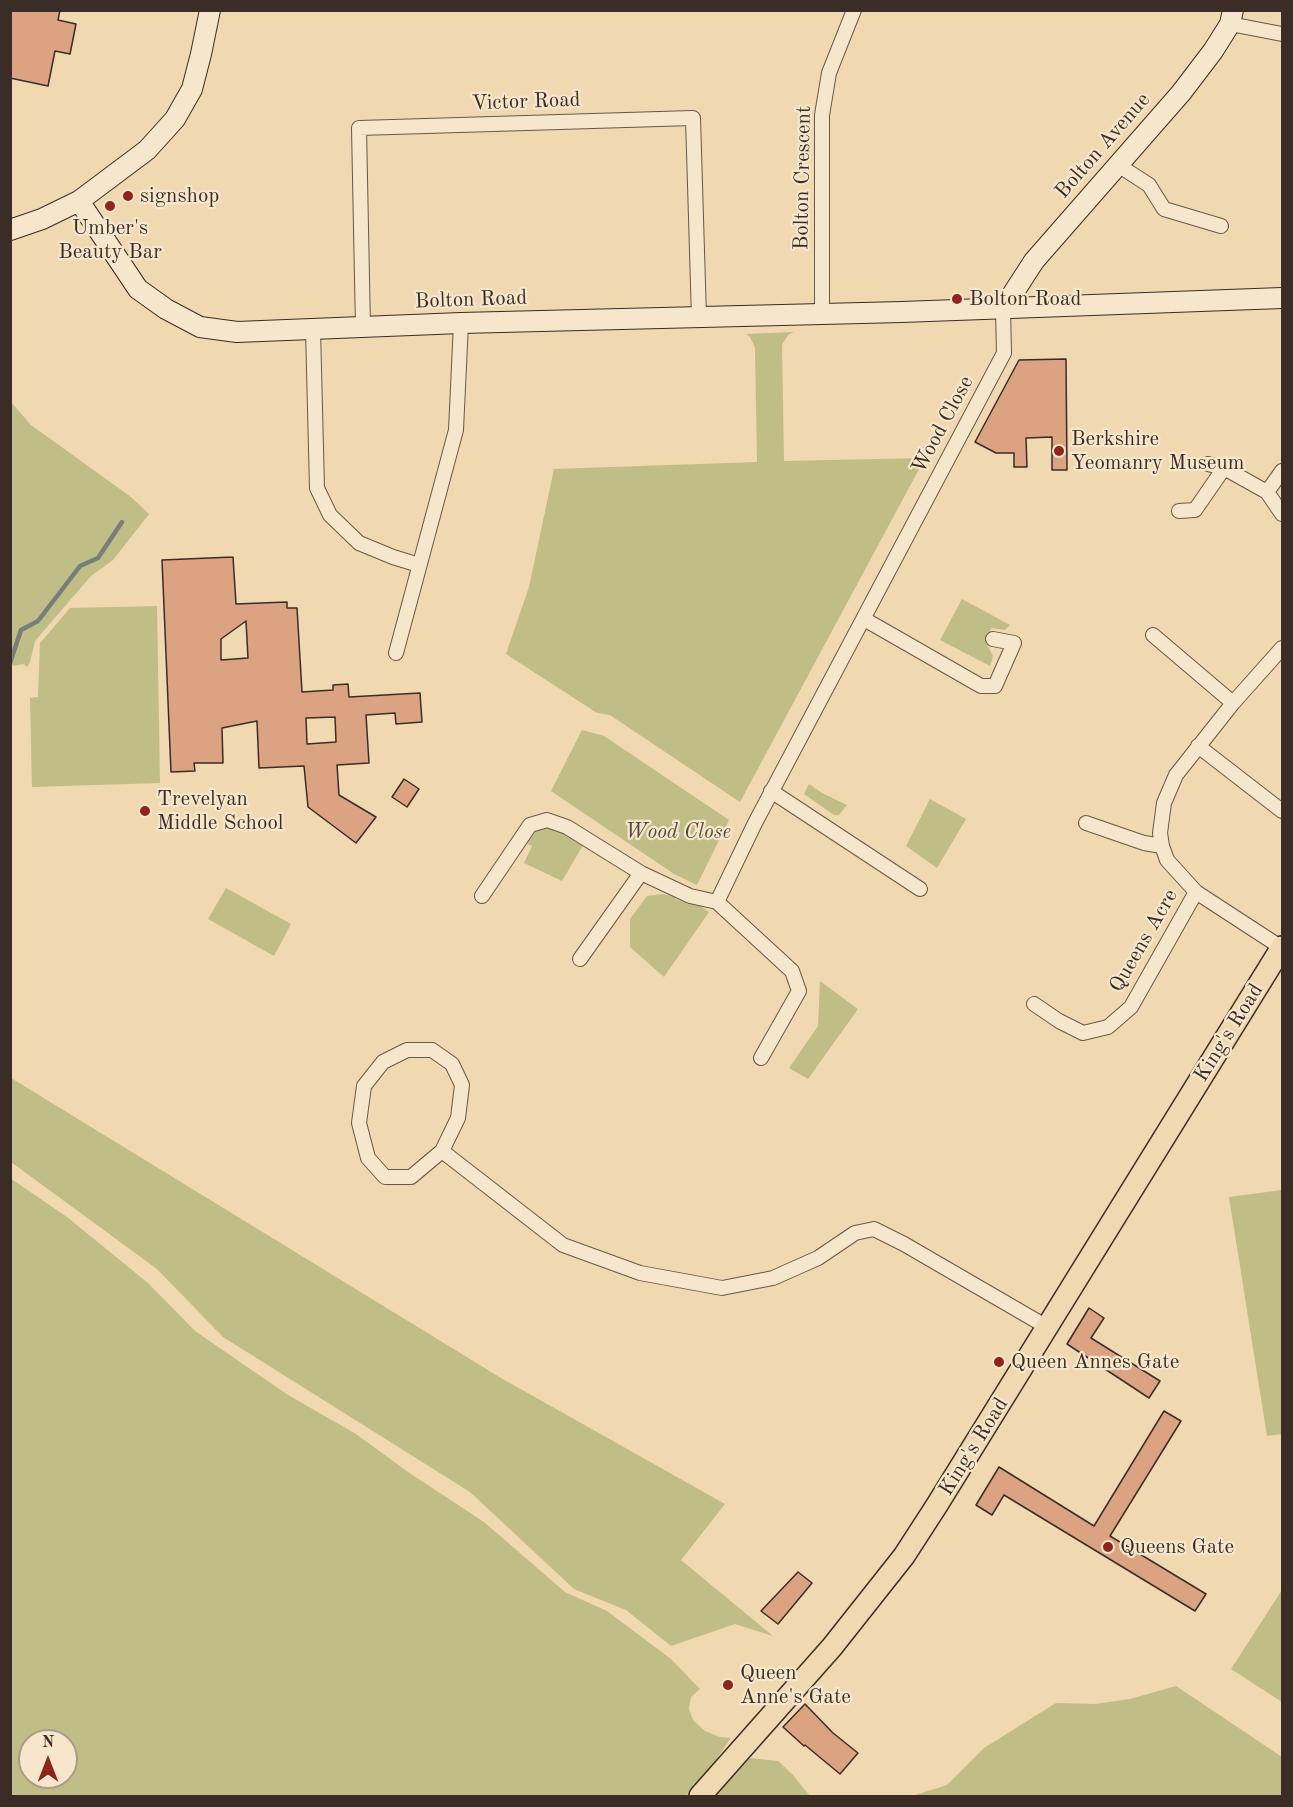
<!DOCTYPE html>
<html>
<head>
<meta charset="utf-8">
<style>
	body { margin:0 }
	#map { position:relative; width:1293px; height:1807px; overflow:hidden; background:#f0d8b0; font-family:"Old Standard TT",serif }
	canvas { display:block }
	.frame { position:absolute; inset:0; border:12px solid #3b2d26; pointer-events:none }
	.north { position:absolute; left:18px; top:1729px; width:60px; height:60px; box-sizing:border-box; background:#f5e6cc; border:2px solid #ab9c8a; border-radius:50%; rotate:0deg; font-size:16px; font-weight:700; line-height:24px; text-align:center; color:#3b2d26 }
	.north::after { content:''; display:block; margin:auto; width:21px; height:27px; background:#8f2418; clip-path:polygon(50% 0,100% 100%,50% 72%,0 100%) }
</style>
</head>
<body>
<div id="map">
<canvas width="1293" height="1807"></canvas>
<div class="frame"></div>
<div class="north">N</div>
</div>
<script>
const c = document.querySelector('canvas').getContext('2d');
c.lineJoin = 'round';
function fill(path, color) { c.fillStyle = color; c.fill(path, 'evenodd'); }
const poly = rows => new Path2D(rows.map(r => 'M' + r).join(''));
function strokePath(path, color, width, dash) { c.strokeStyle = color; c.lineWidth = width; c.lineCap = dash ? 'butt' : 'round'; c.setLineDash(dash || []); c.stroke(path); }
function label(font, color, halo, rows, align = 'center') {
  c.font = font + ' "Old Standard TT",serif'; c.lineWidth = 4.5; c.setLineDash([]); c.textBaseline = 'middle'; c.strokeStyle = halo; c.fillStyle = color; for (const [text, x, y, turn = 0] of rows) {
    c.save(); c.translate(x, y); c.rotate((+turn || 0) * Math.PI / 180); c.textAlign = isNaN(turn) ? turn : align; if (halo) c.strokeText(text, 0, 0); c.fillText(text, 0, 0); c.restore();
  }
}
fill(poly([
	[794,332,788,335,782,345,784,461,925,458,740,802,610,715,597,713,506,654,529,587,554,469,757,462,755,348,750,337,746,334],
	[11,402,31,425,131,497,149,514,113,560,91,576,35,641,30,662,27,667,23,664,14,666,11,664],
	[962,599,1010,625,1005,630,991,628,986,642,993,656,990,666,940,640],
	[157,606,160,783,32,787,30,698,38,697,40,643,70,608],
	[582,730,604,736,729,820,697,885,674,874,551,791],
	[809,784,822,793,847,805,839,815,834,815,804,794],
	[930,799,966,819,937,868,906,846],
	[542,824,586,840,562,881,524,863,532,846,519,840],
	[226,888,291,924,274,956,208,919],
	[663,894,675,897,675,899,688,904,697,904,709,912,664,977,630,947,630,919,647,896],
	[820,981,858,1009,808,1079,789,1068,818,1026],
	[11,1078,501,1378,725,1504,681,1560,773,1636,735,1624,671,1646,626,1610,574,1589,470,1492,223,1337,157,1269,11,1162],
	[10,1178,67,1217,148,1283,195,1331,288,1395,356,1434,408,1472,484,1522,565,1592,607,1611,671,1659,700,1689,691,1697,689,1709,693,1720,705,1731,720,1737,731,1738,708,1771,686,1796,11,1796],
	[30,1741,66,1741,66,1777,30,1777],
	[1282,1190,1282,1434,1267,1436,1229,1197],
	[1282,1590,1282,1702,1231,1669],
	[1176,1686,1282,1757,1282,1796,912,1796,947,1785,984,1748,1056,1703,1095,1704,1130,1699],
	[750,1758,778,1761,792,1774,810,1796,714,1796]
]), '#c0bd87');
strokePath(poly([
	[10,663,21,630,38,621,80,566,98,558,122,522]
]), '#76807b', 4.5);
const building = poly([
	[10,10,60,10,58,20,76,24,70,54,55,51,48,86,10,78,10,10],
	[1066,359,1067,470,1052,470,1052,437,1026,438,1027,467,1014,467,1014,453,996,453,975,442,1019,360,1066,359],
	[233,557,236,604,287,602,287,608,297,608,302,692,333,690,333,685,348,684,349,697,420,693,422,722,396,724,395,713,366,715,369,763,337,765,339,795,376,817,356,843,308,807,304,766,259,768,257,721,222,728,223,763,194,763,195,771,171,772,162,560,233,557],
	[246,621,248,658,221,660,221,639,246,621],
	[335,717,336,742,307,744,306,718,335,717],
	[404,779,419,789,407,807,392,797,404,779],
	[1089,1308,1104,1318,1091,1338,1160,1381,1149,1398,1067,1344,1089,1308],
	[1164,1411,1181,1421,1110,1536,1206,1594,1195,1611,1004,1495,992,1515,976,1505,999,1467,1094,1526,1164,1411],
	[798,1572,812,1583,778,1624,761,1611,798,1572],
	[805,1704,833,1733,858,1753,840,1774,805,1745,804,1746,783,1727,805,1704]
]);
fill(building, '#dca383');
strokePath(building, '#3b2d26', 1.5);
const street = poly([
	[1230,24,1282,34],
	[1118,165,1149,185,1164,209,1221,226],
	[822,315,822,115,829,73,854,10],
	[363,328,359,128,693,118,699,318],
	[313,329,317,488,330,515,359,543,393,557,419,565],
	[1208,464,1224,468,1267,492,1282,514],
	[1267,492,1282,471],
	[1179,511,1195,510,1224,468],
	[864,619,981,686,995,686,1014,643,993,639],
	[1153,635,1233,703],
	[396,653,456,430,461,323],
	[1198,746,1282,811],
	[771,791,920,889],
	[1086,823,1144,843,1162,846],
	[482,896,530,825,547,820,567,827,641,873,690,896,717,902,792,971,799,991,761,1058],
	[717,902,755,823,1004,353,1003,309],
	[1282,948,1196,892,1167,860,1162,846,1160,833,1164,803,1176,775,1233,703,1282,648],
	[580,959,641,873],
	[1034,1004,1059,1021,1083,1033,1108,1027,1131,1007,1196,892],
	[407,1050,432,1050,452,1064,462,1085,458,1118,442,1151,411,1177,385,1177,368,1158,359,1123,364,1086,383,1062,407,1050],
	[442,1151,563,1245,640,1273,722,1288,773,1278,818,1258,855,1233,874,1229,904,1244,1047,1327]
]);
const secondary = poly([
	[79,201,138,289,166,309,200,327,237,332,461,323,902,312,1282,298],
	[10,230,42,219,79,201,147,150,175,119,192,89,201,54,210,10],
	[1003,309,1034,261,1181,93,1213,51,1230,24,1233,10]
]);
const primary = poly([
	[700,1796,832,1647,904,1556,937,1505,1282,947]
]);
strokePath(street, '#685848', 16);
strokePath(secondary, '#3b2d26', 22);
strokePath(primary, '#3b2d26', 24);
strokePath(street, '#f5e6cc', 14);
strokePath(secondary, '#f5e6cc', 20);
strokePath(primary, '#f0d8b0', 21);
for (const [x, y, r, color] of [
	[128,196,6,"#8f2418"],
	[110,206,6,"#8f2418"],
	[957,299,6,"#8f2418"],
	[1059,451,6,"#8f2418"],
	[145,811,6,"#8f2418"],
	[999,1362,6,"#8f2418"],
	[1108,1547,6,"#8f2418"],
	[728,1685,6,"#8f2418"]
]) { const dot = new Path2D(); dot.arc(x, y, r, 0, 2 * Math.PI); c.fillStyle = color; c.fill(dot); strokePath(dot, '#f5e6cc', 2); }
label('21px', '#3b2d26', '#f5e6cc', [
	["Victor Road",526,102,-2],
	["Bolton Avenue",1103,146,-49],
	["Bolton Crescent",803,178,-89],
	["Bolton Road",471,300,-2],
	["Wood Close",943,425,-62],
	["Queens Acre",1144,941,-60],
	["King's Road",1229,1033,-58],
	["King's Road",974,1447,-58]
]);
label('21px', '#3b2d26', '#f5e6cc', [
	["signshop",140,196],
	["Umber's",110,228,"center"],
	["Beauty Bar",110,252,"center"],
	["Bolton Road",969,299],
	["Berkshire",1071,439],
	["Yeomanry Museum",1071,463],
	["Trevelyan",157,799],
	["Middle School",157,823],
	["Queen Annes Gate",1011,1362],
	["Queens Gate",1120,1547],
	["Queen",740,1673],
	["Anne's Gate",740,1697]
], 'left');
label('italic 21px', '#564a39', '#f5e6cc', [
	["Wood Close",678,832]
]);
</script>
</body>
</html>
